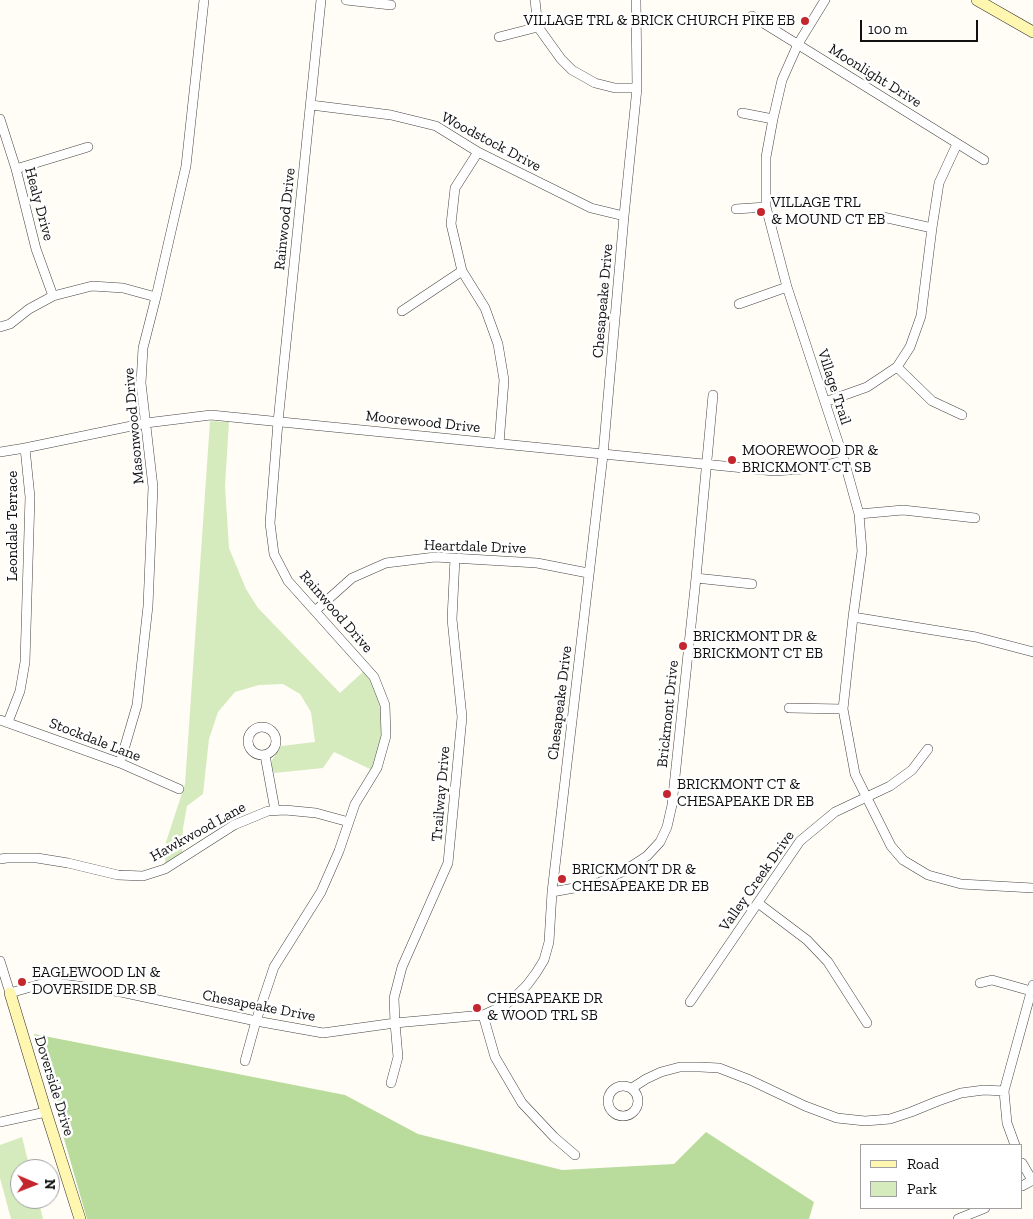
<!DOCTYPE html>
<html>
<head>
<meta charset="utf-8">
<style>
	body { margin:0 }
	#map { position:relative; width:1033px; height:1219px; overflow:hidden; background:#fffdf5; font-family:"Zilla Slab",serif }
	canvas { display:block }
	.legend { position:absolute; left:860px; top:1144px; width:162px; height:65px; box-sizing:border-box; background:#fff; border:1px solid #a0a0a0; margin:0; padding:6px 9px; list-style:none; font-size:15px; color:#111 }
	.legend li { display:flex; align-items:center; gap:10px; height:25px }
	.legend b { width:25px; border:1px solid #a0a0a0 }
	.north { position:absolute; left:10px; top:1159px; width:50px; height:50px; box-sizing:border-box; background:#fff; border:1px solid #a0a0a0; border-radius:50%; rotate:91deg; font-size:14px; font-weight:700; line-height:20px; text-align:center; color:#111 }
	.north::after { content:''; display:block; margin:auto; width:18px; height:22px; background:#c4262e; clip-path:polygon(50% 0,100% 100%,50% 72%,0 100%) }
	.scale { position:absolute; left:860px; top:20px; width:118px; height:22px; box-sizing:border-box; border:2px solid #111; border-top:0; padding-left:6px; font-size:15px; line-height:18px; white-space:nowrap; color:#111; -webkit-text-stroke:4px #fff; paint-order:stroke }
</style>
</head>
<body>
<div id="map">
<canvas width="1033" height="1219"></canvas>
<ul class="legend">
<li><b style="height:6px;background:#fff6b0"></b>Road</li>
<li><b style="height:14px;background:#d5ebbd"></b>Park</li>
</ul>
<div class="north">N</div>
<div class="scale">100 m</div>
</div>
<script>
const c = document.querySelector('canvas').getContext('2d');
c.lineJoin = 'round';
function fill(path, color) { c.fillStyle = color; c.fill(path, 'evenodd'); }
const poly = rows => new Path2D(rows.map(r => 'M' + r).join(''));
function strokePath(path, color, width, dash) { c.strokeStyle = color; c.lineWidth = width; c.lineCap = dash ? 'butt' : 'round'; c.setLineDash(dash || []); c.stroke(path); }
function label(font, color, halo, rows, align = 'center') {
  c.font = font + ' "Zilla Slab",serif'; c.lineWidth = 5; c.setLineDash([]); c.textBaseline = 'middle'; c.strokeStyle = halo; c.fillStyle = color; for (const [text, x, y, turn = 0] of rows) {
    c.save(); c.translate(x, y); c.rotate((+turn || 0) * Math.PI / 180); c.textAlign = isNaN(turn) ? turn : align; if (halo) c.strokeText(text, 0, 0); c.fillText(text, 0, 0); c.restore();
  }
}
fill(poly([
	[210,421,229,422,225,486,229,548,246,589,258,608,340,693,364,671,370,677,382,710,383,734,378,753,372,770,334,752,323,768,274,773,272,767,272,760,281,746,315,742,311,712,300,694,283,684,259,685,235,692,218,712,209,739,203,794,187,806,183,828,182,854,165,864,166,842,185,784],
	[22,1137,30,1169,20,1169,20,1199,38,1199,43,1219,11,1219,0,1178,0,1145]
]), '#d5ebbd');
fill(poly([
	[34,1034,345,1095,418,1134,562,1170,674,1164,706,1132,814,1202,809,1219,87,1219]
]), '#b9dc9c');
const street = poly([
	[346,0,391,5],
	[535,0,538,27,561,59,572,70,595,83,615,88,637,88],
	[825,0,798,44,782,80,773,119,766,157,766,207,787,287,844,460,859,514,862,551,853,617,843,709,855,774,891,846,903,860,928,875,961,884,1033,888],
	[752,16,984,160],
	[499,37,538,27],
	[311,105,391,115,436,126,478,152,591,208,624,216],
	[742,113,773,119],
	[0,119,16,169,36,249,53,296],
	[478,152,455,188,451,224,462,271,485,308,498,344,504,380,499,444],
	[16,169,88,147],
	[736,209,766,207],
	[883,217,932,228],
	[739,304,787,287],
	[402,311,462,271],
	[0,327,10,324,29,309,53,296,92,286,123,288,156,297],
	[897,367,932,401,962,415],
	[825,402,867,387,897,367,910,347,921,316,932,228,939,183,957,144],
	[0,452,25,448,146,423,211,415,774,471,817,468,844,460],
	[859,514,903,510,975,518],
	[696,578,752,584],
	[315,611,352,578,386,563,435,557,537,563,588,573],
	[853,617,976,637,1033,652],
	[789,708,843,709],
	[0,720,120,763,179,789],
	[8,722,20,691,25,662,30,497,25,448],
	'248 741a14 14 0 1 1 28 0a14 14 0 1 1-28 0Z',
	[265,755,275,810],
	[120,763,137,705,148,606,153,487,141,383,143,348,156,297,186,166,204,0],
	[0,859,7,858,37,858,68,863,118,875,143,876,165,869,234,825,268,811,285,810,316,813,349,822],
	[552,892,596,884,624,871,647,856,660,842,667,827,672,805,696,578,713,395],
	[758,903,807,940,828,962,867,1023],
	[0,961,10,993,48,982,121,992,256,1021,323,1033,395,1023,483,1015,505,1005,516,996,527,985,536,973,544,960,549,942,552,892,603,455,624,216,637,88,636,0],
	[980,983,992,980,1031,991],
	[690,1002,800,841,835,812,890,786,912,770,928,749],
	[483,1015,495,1057,522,1103,554,1137,575,1155],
	[245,1061,256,1021,274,967,321,892,339,851,355,804,377,768,386,736,385,705,374,677,288,581,274,554,270,523,278,422,321,0],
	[391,1083,398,1057,395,1023,394,998,402,967,448,863,462,717,452,619,455,558],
	'608 1101a15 15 0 1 1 30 0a15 15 0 1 1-30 0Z',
	[632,1088,646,1079,661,1072,680,1067,700,1067,719,1068,750,1080,805,1106,837,1118,865,1121,890,1119,911,1112,938,1101,961,1093,984,1090,1004,1091],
	[0,1122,46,1112],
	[1015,1145,1007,1123,1004,1091,1033,985],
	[1022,1163,1032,1180],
	[1022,1186,1033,1180],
	[958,1219,985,1208]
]);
const secondary = poly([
	[977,0,1033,32],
	[10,993,46,1112,80,1219]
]);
strokePath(street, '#444', 10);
strokePath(secondary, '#333', 12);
strokePath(street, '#fff', 9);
strokePath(secondary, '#fff6b0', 11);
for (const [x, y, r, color] of [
	[805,21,5,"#c4262e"],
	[761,212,5,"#c4262e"],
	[732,460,5,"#c4262e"],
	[683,646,5,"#c4262e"],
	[667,794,5,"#c4262e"],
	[562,879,5,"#c4262e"],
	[22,982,5,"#c4262e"],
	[477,1008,5,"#c4262e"]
]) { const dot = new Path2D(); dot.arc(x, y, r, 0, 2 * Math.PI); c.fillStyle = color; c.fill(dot); strokePath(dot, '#fff', 2); }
label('15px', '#111', '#fff', [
	["VILLAGE TRL & BRICK CHURCH PIKE EB",795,21,"right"],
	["VILLAGE TRL",771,203],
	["& MOUND CT EB",771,220],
	["MOOREWOOD DR &",742,451],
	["BRICKMONT CT SB",742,468],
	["BRICKMONT DR &",693,637],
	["BRICKMONT CT EB",693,654],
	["BRICKMONT CT &",677,785],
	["CHESAPEAKE DR EB",677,802],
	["BRICKMONT DR &",572,870],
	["CHESAPEAKE DR EB",572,887],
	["EAGLEWOOD LN &",32,973],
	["DOVERSIDE DR SB",32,990],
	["CHESAPEAKE DR",487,999],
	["& WOOD TRL SB",487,1016]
], 'left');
label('15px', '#111', '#fff', [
	["Moonlight Drive",875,76,32],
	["Woodstock Drive",491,142,28],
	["Healy Drive",39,204,75],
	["Rainwood Drive",285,219,-84],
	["Chesapeake Drive",603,301,-85],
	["Village Trail",834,387,72],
	["Moorewood Drive",423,422,6],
	["Masonwood Drive",134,426,-95],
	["Leondale Terrace",13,526,-90],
	["Heartdale Drive",475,547,2],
	["Rainwood Drive",336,612,49],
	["Chesapeake Drive",560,703,-83],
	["Brickmont Drive",668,714,-84],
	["Stockdale Lane",95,740,21],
	["Trailway Drive",441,794,-85],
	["Hawkwood Lane",198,832,-29],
	["Valley Creek Drive",757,881,-55],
	["Chesapeake Drive",259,1006,11],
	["Doverside Drive",54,1086,73]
]);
</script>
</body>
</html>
